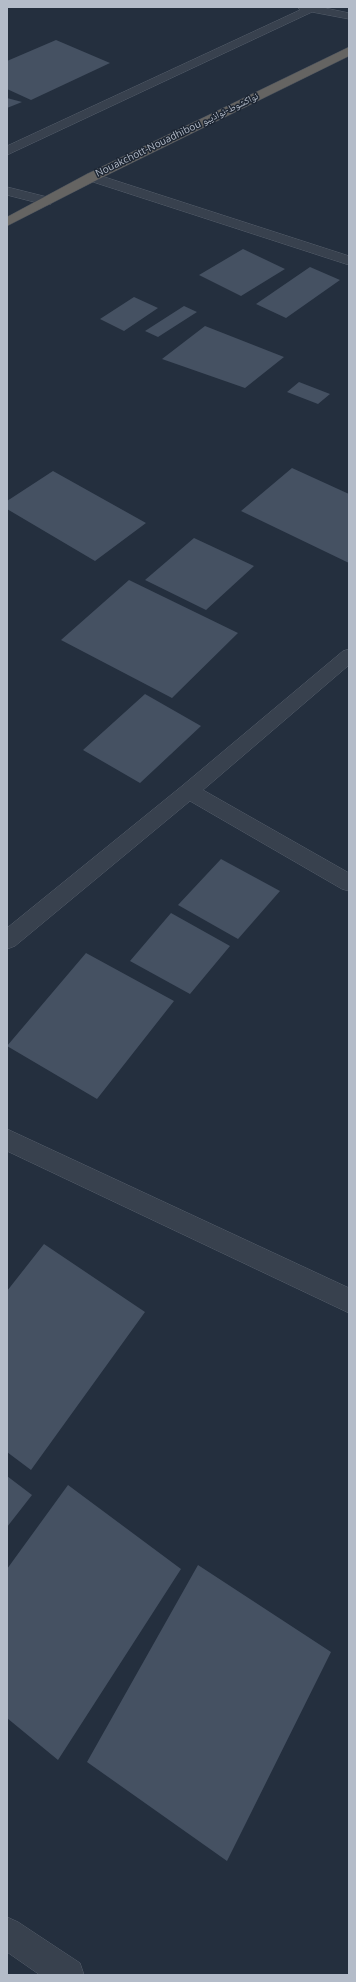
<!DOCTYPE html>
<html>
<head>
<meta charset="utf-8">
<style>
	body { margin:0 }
	#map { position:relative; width:356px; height:1982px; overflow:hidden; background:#242f3e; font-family:"Open Sans",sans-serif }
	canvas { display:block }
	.frame { position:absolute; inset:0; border:8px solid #b4bcc9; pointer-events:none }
</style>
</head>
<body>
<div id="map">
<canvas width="356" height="1982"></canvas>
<div class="frame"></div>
</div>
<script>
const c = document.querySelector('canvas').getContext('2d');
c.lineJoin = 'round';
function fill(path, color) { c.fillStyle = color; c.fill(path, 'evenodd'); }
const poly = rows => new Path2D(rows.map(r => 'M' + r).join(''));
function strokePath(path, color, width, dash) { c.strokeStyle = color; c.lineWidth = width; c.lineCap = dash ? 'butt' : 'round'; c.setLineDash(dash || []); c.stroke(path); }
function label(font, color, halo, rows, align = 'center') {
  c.font = font + ' "Open Sans","Noto Naskh Arabic",sans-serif'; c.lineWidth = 3; c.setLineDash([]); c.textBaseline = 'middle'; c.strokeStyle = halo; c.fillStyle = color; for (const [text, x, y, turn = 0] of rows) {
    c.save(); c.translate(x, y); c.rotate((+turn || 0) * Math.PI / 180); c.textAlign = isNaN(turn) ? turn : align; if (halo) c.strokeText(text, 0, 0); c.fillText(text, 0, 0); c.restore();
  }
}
fill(poly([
	[56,40,110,63,31,100,7,89,7,61],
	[7,98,22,102,7,108],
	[243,249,285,269,241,296,199,275],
	[310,267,340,280,286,318,256,304],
	[134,297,158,308,124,331,100,319],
	[184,306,197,312,158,337,145,331],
	[205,326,284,357,245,388,162,359],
	[299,382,330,394,318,404,287,392],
	[292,468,349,494,349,563,241,511],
	[53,471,146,523,95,561,7,509,7,501],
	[194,538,254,566,206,610,145,580],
	[129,580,238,633,172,698,61,640],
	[145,694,201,726,140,783,83,750],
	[221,859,280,891,238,939,178,905],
	[171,913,230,946,190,994,130,961],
	[86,953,174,1001,97,1099,7,1046],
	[44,1244,145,1312,31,1470,7,1452,7,1291],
	[7,1476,32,1495,7,1527],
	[68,1485,181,1569,58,1760,7,1718,7,1569],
	[198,1565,331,1652,227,1861,87,1762]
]), '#455162');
const minor = poly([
	[297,7,320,7,349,13,349,19,312,12,7,155,7,146,300,10,297,7],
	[92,173,349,256,349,265,87,180,85,177,87,174,92,173],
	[7,187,51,198,53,201,51,204,46,205,7,195,7,187],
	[349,649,349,665,203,790,349,873,349,891,342,889,190,801,15,946,7,949,7,928,182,786,343,651,349,649],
	[7,1129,349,1288,349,1313,7,1151,7,1129],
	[7,1917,18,1922,80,1963,84,1975,40,1975,7,1952,7,1917]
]);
const trunk = poly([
	[349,47,349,56,97,180,7,226,7,217,87,174,349,47]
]);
strokePath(minor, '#565f6c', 1);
strokePath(trunk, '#434c59', 1);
fill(minor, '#38414e');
fill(trunk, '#656462');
label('10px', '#b4bcc9', '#1d2633', [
	["Nouakchott-Nouadhibou نواكشوط-نواذيبو",177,135,-26]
]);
</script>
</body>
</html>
